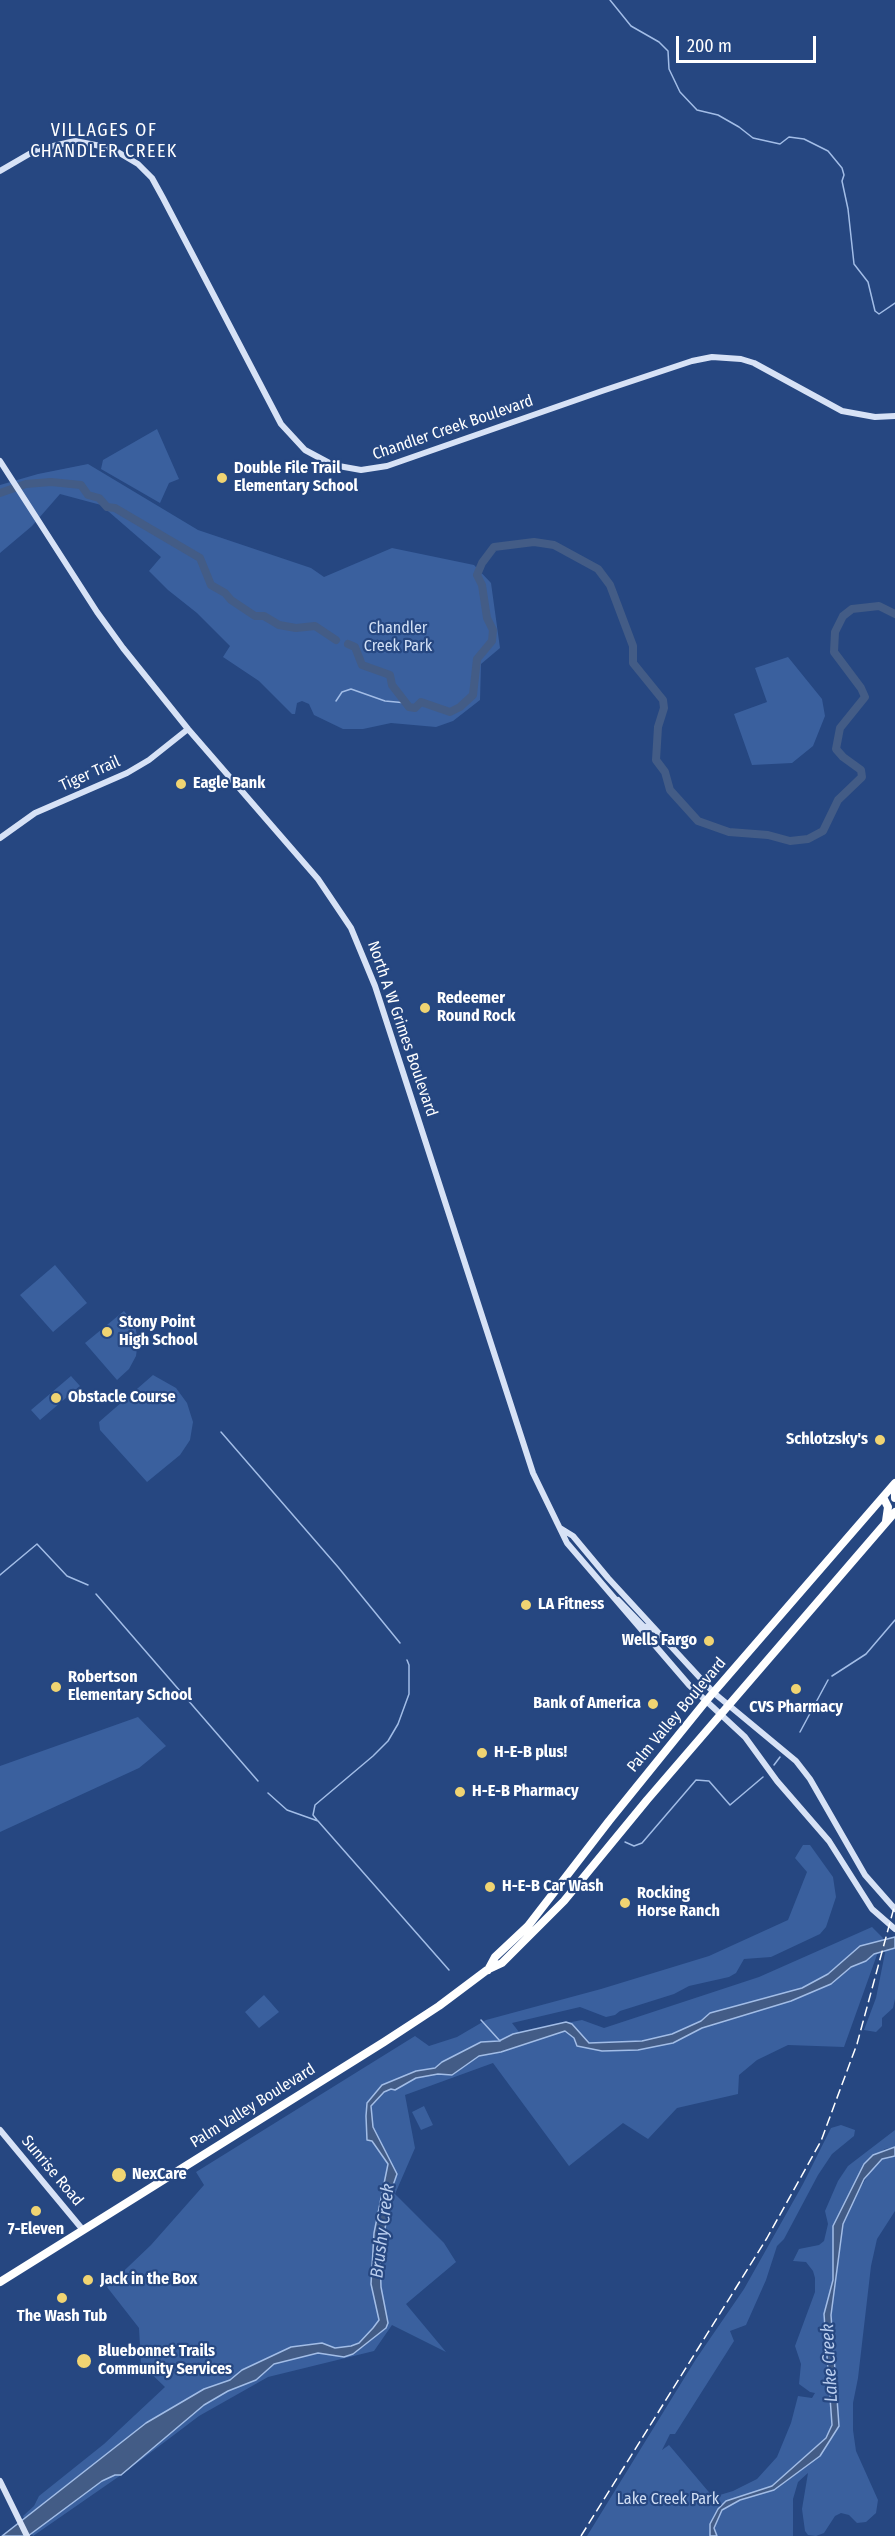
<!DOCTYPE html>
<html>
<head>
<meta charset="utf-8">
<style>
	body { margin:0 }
	#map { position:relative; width:895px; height:2536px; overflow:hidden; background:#264781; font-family:"Fira Sans Condensed",sans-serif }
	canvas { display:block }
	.scale { position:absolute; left:676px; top:36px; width:140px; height:27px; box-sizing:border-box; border:3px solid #fff; border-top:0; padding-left:8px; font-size:18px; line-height:21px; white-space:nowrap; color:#fff; -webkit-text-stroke:4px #264781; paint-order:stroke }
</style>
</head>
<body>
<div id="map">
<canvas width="895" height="2536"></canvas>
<div class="scale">200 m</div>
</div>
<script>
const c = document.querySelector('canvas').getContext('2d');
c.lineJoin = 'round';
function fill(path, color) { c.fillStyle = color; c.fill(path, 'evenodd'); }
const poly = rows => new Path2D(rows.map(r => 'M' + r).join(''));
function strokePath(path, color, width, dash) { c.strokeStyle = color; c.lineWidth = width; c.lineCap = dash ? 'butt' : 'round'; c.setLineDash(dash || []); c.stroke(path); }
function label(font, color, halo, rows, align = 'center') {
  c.font = font + ' "Fira Sans Condensed",sans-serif'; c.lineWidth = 4.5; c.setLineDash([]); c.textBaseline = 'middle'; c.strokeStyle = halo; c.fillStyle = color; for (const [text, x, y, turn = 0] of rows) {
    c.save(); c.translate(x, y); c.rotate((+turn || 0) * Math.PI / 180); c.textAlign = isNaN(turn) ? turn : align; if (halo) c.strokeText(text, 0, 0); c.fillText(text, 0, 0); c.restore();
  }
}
fill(poly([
	[157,429,179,479,169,483,160,503,101,469,103,460],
	[88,464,198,530,311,568,324,577,392,548,474,565,491,583,500,648,481,664,480,700,453,721,436,727,391,723,363,729,343,729,314,715,309,704,302,701,297,703,295,714,292,714,259,681,223,657,230,646,197,613,168,590,149,571,161,557,101,505,60,494,32,526,0,553,0,485,38,474],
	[788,657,822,699,825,716,813,746,792,763,752,765,734,714,767,702,755,668],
	[55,1265,87,1303,53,1332,20,1295],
	[124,1311,135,1325,138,1341,136,1356,129,1369,117,1380,85,1343],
	[153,1375,176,1388,187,1403,193,1422,190,1440,180,1455,147,1482,100,1430,99,1422],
	[71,1376,80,1386,40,1420,31,1410],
	[138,1717,166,1746,139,1768,0,1832,0,1766],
	[803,1845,810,1845,833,1877,836,1897,826,1927,820,1934,771,1957,744,1959,736,1973,729,1977,689,1986,674,1994,620,2011,615,2015,606,2017,580,2007,512,2023,519,2032,582,2020,604,2028,759,1977,872,1927,883,1938,844,2047,788,2045,757,2060,739,2075,738,2094,677,2108,648,2139,623,2123,569,2166,493,2063,405,2095,415,2148,395,2194,444,2243,456,2262,406,2304,446,2352,392,2325,374,2351,268,2377,199,2416,121,2475,33,2536,23,2516,34,2506,39,2496,104,2444,165,2387,141,2364,139,2328,107,2287,151,2245,204,2185,196,2172,415,2036,429,2046,457,2037,486,2020,601,1989,709,1956,788,1920,807,1872,795,1858],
	[895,1944,895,1999,893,2008,882,2018,882,2026,876,2032,864,2030,876,1998,886,1948],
	[264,1995,279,2012,259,2028,245,2012],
	[424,2106,433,2125,421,2130,412,2112],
	[841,2125,855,2130,854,2136,832,2154,818,2175,784,2239,777,2246,766,2280,746,2325,730,2331,734,2341,675,2434,670,2434,662,2450,669,2445,713,2497,733,2491,757,2479,777,2457,791,2423,798,2396,812,2398,815,2393,810,2392,799,2384,801,2364,795,2346,815,2292,815,2278,813,2271,806,2262,793,2261,799,2249,819,2245,824,2241,828,2224,825,2211,838,2181,848,2166,895,2130,895,2147,885,2149,864,2164,833,2226,833,2280,824,2314,832,2425,826,2438,772,2487,718,2509,710,2524,710,2536,587,2536,696,2359,744,2289,803,2184,831,2128],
	[895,2156,895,2211,877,2239,871,2266,858,2378,853,2403,853,2430,856,2451,878,2500,876,2513,866,2522,857,2523,849,2515,841,2513,835,2516,824,2533,816,2536,808,2535,805,2531,802,2509,808,2473,798,2482,793,2499,793,2536,717,2536,714,2528,721,2510,740,2500,774,2490,808,2465,839,2426,831,2315,843,2224,854,2199,872,2168,882,2159]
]), '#3a609e');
const water = poly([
	[895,1937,895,1948,874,1954,866,1961,851,1967,831,1984,791,2001,702,2028,673,2043,638,2050,602,2051,577,2046,574,2038,565,2031,501,2052,479,2056,452,2075,438,2074,416,2078,395,2090,391,2089,384,2092,371,2106,373,2127,397,2174,390,2194,390,2202,380,2255,381,2287,388,2323,386,2328,353,2354,344,2357,318,2353,274,2364,256,2380,228,2391,204,2405,121,2475,115,2475,102,2481,28,2536,2,2536,146,2423,204,2389,230,2380,242,2370,291,2347,322,2343,335,2348,351,2346,359,2343,373,2328,379,2320,371,2284,374,2233,388,2164,372,2141,367,2140,366,2116,367,2103,382,2085,416,2071,435,2068,442,2062,481,2042,499,2041,513,2034,566,2022,572,2024,589,2043,642,2041,672,2034,701,2021,710,2013,802,1988,828,1974,860,1946,895,1937],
	[895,2147,895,2156,882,2159,864,2179,843,2224,831,2315,839,2426,820,2456,774,2490,740,2500,722,2510,714,2528,717,2536,710,2536,710,2524,718,2509,726,2501,772,2486,826,2438,832,2425,824,2314,833,2280,833,2226,864,2164,873,2155,895,2147]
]);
fill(water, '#435c86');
strokePath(water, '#a2bde7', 1.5);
strokePath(poly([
	[610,0,631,26,659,42,668,51,669,69,680,92,697,110,718,115,739,127,753,138,780,144,789,137,804,139,828,151,842,168,844,175,842,181,848,209,854,264,868,282,875,311,879,314,895,303],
	[336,701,342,692,351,689,385,701,407,703],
	[221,1432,338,1567,400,1643],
	[0,1575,37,1544,67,1576,88,1585],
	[96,1594,258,1781],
	[832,1676,866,1654,895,1620],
	[800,1732,828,1680],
	[774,1765,780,1757],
	[268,1793,287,1810,318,1821,449,1970],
	[317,1820,313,1815,315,1805,373,1756,388,1741,398,1724,409,1694,409,1665,407,1660],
	[625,1842,634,1846,642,1843,696,1780,709,1781,730,1805,763,1777],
	[481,2020,500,2041]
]), '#a2bde7', 1.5);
strokePath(poly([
	[0,493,26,484,51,482,81,485,88,495,99,498,107,507,115,508,200,558,211,585,225,593,231,600,255,616,264,616,279,625,296,628,315,626,336,640],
	[348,644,355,647,362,665,390,675,392,685,409,707,415,708,421,702,450,712,460,707,473,695,477,659,492,641,493,630,487,618,482,585,477,575,482,563,494,547,534,542,554,545,598,569,610,585,633,646,633,663,663,700,664,708,658,727,656,760,665,772,670,790,698,821,729,832,768,835,790,841,808,839,823,831,838,800,862,777,861,770,843,757,836,749,840,728,865,697,861,688,834,652,835,632,843,616,852,609,879,606,895,614]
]), '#435c86', 8);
strokePath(poly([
	[0,171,36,150,75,141,111,148,138,164,152,178,163,198,281,424,305,450,333,465,361,470,387,466,602,391,692,361,712,357,741,359,754,363,842,411,875,417,895,416],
	[0,461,97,612,123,648,188,729,318,879,351,928,375,986,533,1473,567,1543,689,1685,745,1737,777,1781,829,1841,872,1909,895,1929],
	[0,838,35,813,127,773,149,760,188,729],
	[560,1528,573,1536,608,1578,714,1693,796,1761,810,1779,865,1875,895,1909],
	[618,1600,643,1626,655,1630],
	[0,2130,83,2230],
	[0,2481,27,2536]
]), '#d7e2f6', 6);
strokePath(poly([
	[895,1493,895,1498],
	[883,1497,888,1507,886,1521],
	[488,1970,495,1957,528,1926,609,1821,706,1701,895,1483],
	[0,2282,384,2042,439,2006,487,1970,502,1963,564,1901,647,1800,895,1512]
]), '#fff', 8);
strokePath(poly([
	[581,2536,767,2238,821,2141,857,2044,895,1904]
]), '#fff', 1.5, [10, 4.5]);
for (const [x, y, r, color] of [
	[222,478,6,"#f0d472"],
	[181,784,6,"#f0d472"],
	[425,1008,6,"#f0d472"],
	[107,1332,6,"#f0d472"],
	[56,1398,6,"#f0d472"],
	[880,1440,6,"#f0d472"],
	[526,1605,6,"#f0d472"],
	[709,1641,6,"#f0d472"],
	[56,1687,6,"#f0d472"],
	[796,1689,6,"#f0d472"],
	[653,1704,6,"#f0d472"],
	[482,1753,6,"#f0d472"],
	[460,1792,6,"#f0d472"],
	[490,1887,6,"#f0d472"],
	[625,1903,6,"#f0d472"],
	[119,2175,8,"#f0d472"],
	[36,2211,6,"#f0d472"],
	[88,2280,6,"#f0d472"],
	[62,2298,6,"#f0d472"],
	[84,2361,8,"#f0d472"]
]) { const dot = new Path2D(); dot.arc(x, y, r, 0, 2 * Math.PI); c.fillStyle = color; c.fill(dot); strokePath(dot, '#264781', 2); }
label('16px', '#fff', '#264781', [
	["Chandler Creek Boulevard",453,428,-19],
	["Tiger Trail",90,774,-24],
	["North A W Grimes Boulevard",402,1029,71],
	["Palm Valley Boulevard",677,1715,-50],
	["Palm Valley Boulevard",253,2106,-32],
	["Sunrise Road",52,2171,50]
]);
label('bold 16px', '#fff', '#264781', [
	["Double File Trail",234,469],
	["Elementary School",234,487],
	["Eagle Bank",193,784],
	["Redeemer",437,999],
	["Round Rock",437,1017],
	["Stony Point",119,1323],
	["High School",119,1341],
	["Obstacle Course",68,1398],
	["Schlotzsky's",868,1440,"right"],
	["LA Fitness",538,1605],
	["Wells Fargo",697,1641,"right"],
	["Robertson",68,1678],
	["Elementary School",68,1696],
	["Bank of America",641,1704,"right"],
	["CVS Pharmacy",796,1708,"center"],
	["H-E-B plus!",494,1753],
	["H-E-B Pharmacy",472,1792],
	["H-E-B Car Wash",502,1887],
	["Rocking",637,1894],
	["Horse Ranch",637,1912],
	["NexCare",132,2175],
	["7-Eleven",36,2230,"center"],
	["Jack in the Box",100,2280],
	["The Wash Tub",62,2317,"center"],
	["Bluebonnet Trails",98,2352],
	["Community Services",98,2370]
], 'left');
label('16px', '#d1dff5', '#264781', [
	["Chandler",398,629],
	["Creek Park",398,647],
	["Lake Creek Park",668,2500]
]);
c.letterSpacing = '1.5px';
label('18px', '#fff', '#264781', [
	["VILLAGES OF",104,131],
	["CHANDLER CREEK",104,152]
]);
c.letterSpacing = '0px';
label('italic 18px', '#b9cdee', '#264781', [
	["Brushy Creek",383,2231,-83],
	["Lake Creek",830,2363,-93]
]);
</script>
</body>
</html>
